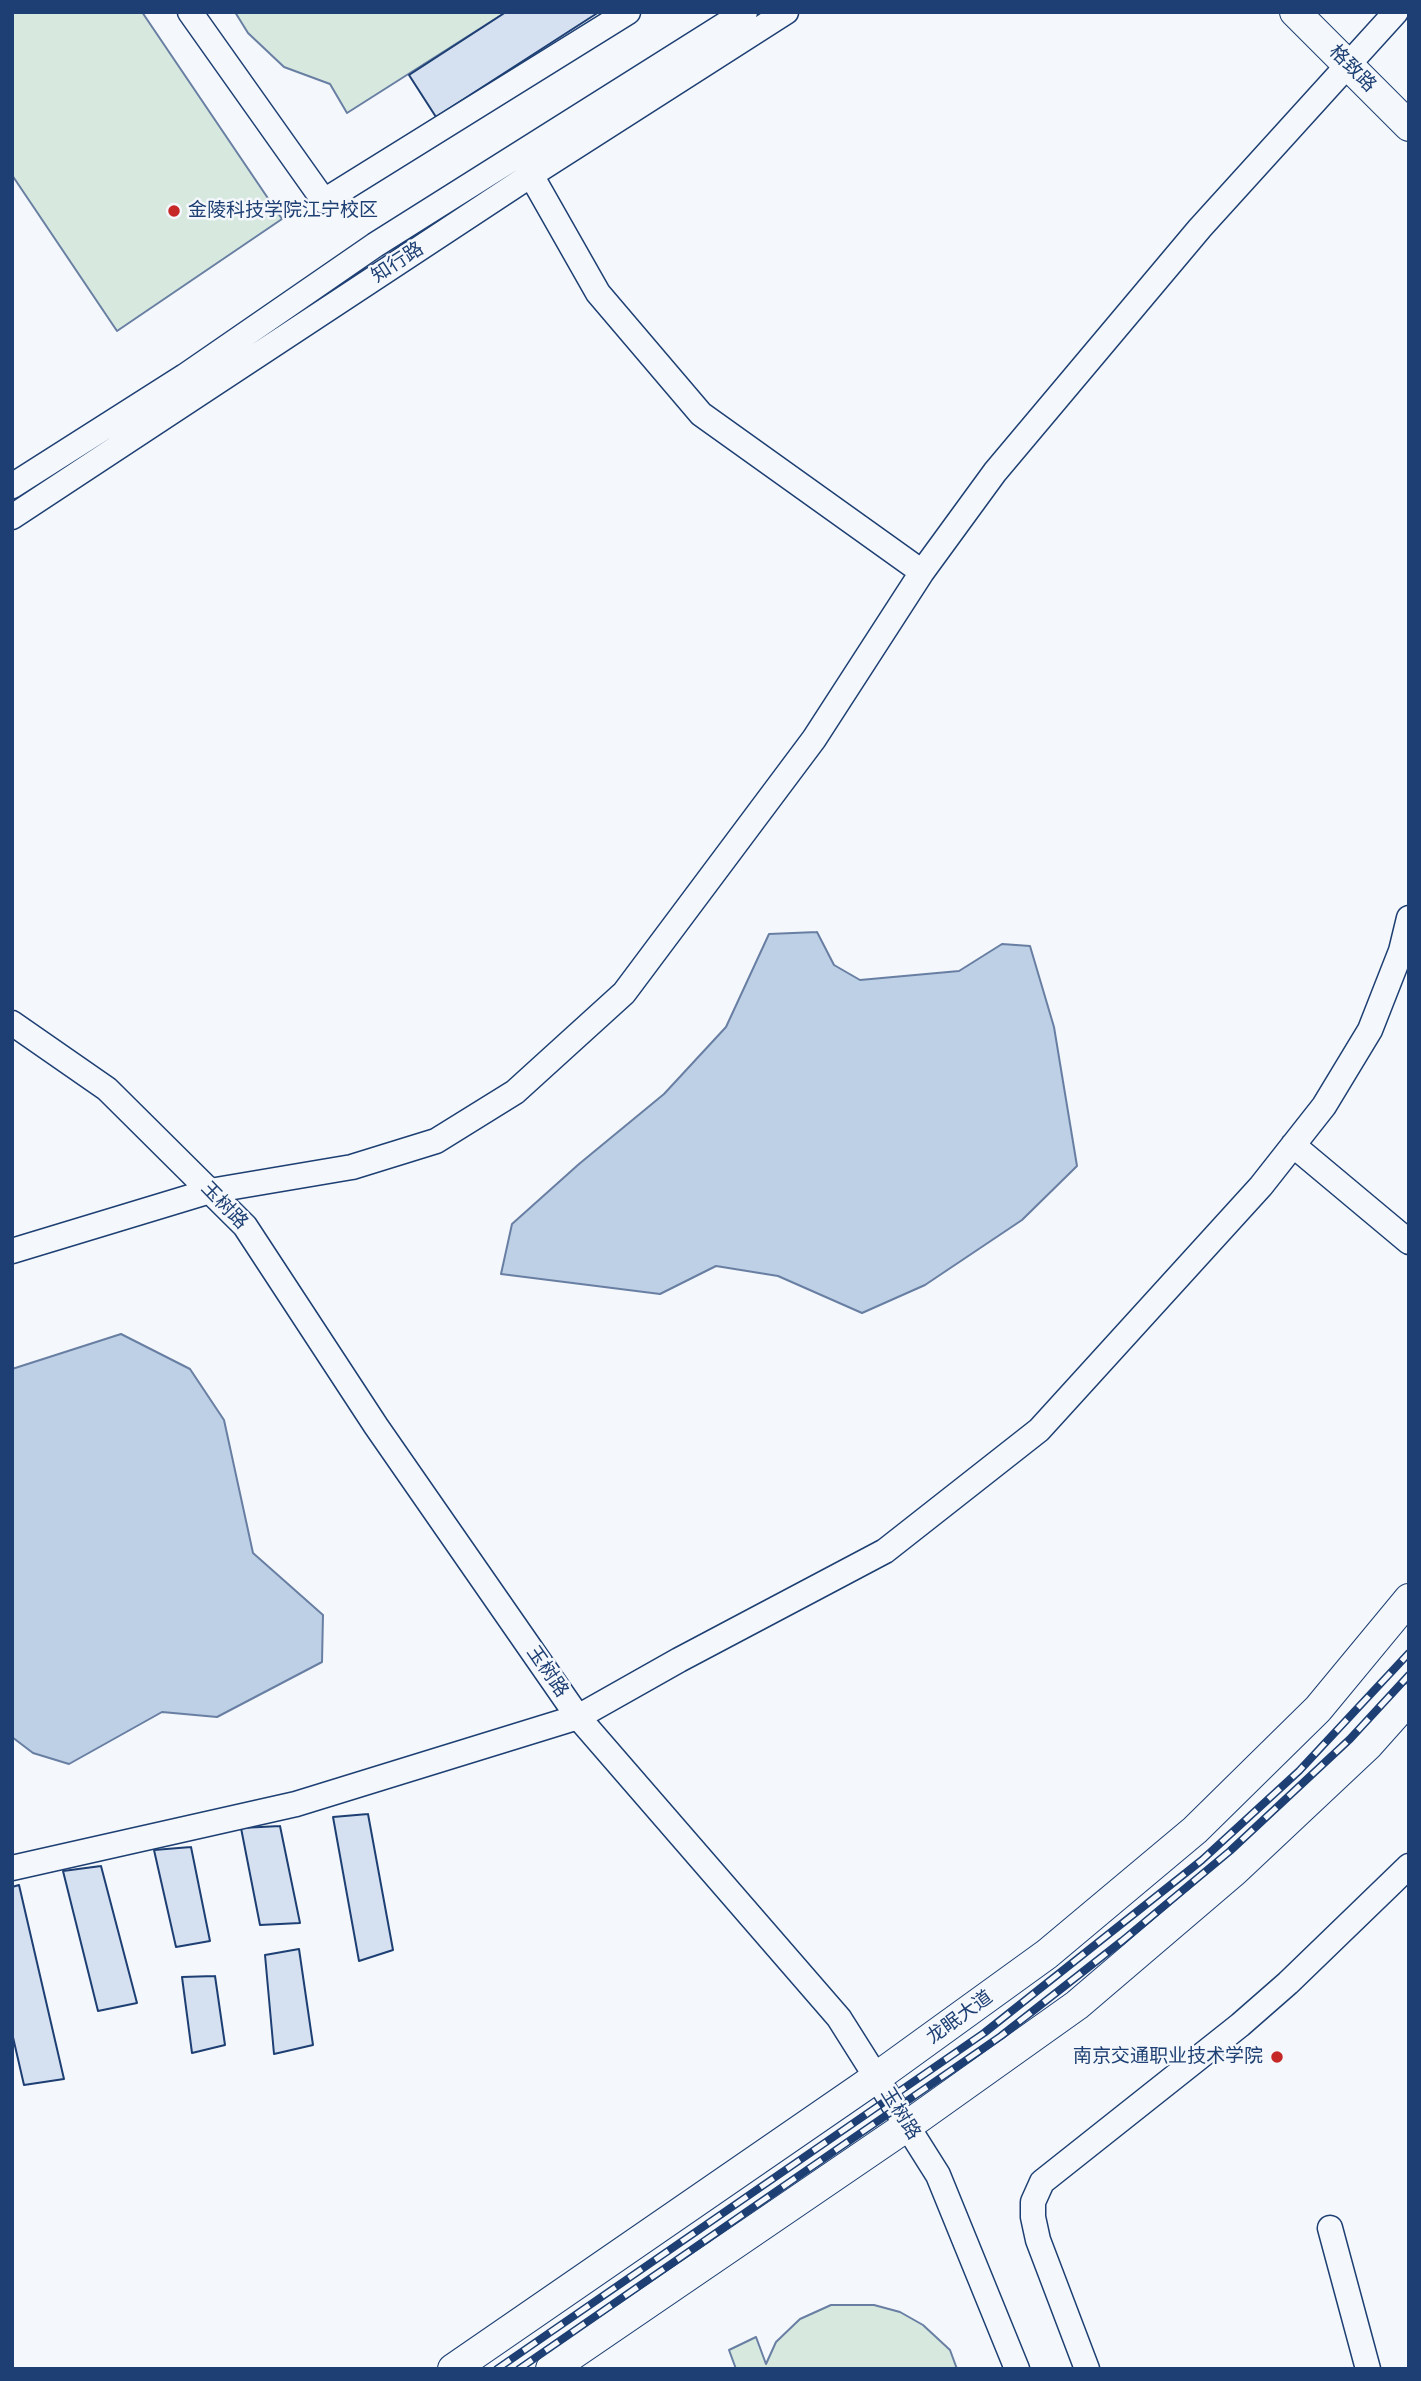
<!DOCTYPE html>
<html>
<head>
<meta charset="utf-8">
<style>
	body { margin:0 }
	#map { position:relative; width:1421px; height:2381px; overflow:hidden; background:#f4f7fb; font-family:"Varela Round",sans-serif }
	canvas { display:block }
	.frame { position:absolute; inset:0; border:14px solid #1d3f73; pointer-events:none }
</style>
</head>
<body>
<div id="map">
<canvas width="1421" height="2381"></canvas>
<div class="frame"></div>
</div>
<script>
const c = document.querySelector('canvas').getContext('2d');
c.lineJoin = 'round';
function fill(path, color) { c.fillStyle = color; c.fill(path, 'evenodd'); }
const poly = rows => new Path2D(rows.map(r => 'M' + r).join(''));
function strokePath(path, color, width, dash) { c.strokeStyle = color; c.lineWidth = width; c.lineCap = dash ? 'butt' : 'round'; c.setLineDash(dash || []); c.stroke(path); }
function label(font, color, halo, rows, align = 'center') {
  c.font = font + ' "Varela Round","Noto Sans SC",sans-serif'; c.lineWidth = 5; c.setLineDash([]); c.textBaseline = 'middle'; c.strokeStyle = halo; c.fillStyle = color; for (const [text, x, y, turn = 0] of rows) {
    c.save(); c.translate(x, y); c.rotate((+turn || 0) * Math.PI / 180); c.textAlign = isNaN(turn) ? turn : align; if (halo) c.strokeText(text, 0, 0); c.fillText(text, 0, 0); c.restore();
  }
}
const green = poly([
	[12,12,142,12,282,219,117,331,12,175,12,12],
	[235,12,506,12,347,113,330,84,284,67,248,33,235,12],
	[831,2305,874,2305,900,2312,923,2325,950,2350,957,2369,736,2369,729,2350,756,2337,766,2364,776,2342,800,2319,831,2305]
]);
fill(green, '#d7e8df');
strokePath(green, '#687fa3', 2);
const water = poly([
	[817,932,834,965,860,980,959,971,1002,944,1030,946,1054,1027,1077,1166,1022,1220,925,1285,862,1313,778,1276,716,1266,660,1294,501,1274,512,1224,579,1164,664,1094,726,1027,769,934,817,932],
	[121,1334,190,1369,224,1420,253,1553,323,1615,322,1662,217,1717,162,1712,69,1764,33,1753,12,1737,12,1369,121,1334]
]);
fill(water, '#bed0e5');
strokePath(water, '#687fa3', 2);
const building = poly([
	[506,12,599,12,436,117,409,75,506,12],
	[368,1814,393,1950,359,1961,333,1817,368,1814],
	[280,1826,300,1923,260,1925,241,1828,280,1826],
	[191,1847,210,1941,176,1947,154,1850,191,1847],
	[101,1866,137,2003,98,2011,63,1871,101,1866],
	[19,1885,64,2079,24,2085,12,2033,12,1887,19,1885],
	[299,1949,313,2045,274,2054,265,1955,299,1949],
	[215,1976,225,2045,192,2053,182,1977,215,1976]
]);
fill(building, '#d5e0f0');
strokePath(building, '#1d3f73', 2);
const minor = poly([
	[190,12,324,201,628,12],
	[531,175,598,293,701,414,922,572],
	[12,486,185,376,375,245,745,12],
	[12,517,531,175,786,12],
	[12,1023,107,1089,245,1226,376,1426,578,1717,839,2018,938,2175,1017,2369],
	[1293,1145,1409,1242],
	[12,1251,210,1191,352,1167,436,1141,515,1092,624,993,814,739,922,572,995,472,1200,228,1396,12],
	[12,1868,296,1804,578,1717,679,1660,885,1551,1039,1430,1261,1186,1324,1106,1370,1030,1401,951,1409,918],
	[1330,2228,1368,2369],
	[1087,2369,1038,2240,1033,2217,1033,2202,1042,2182,1240,2025,1288,1983,1409,1866]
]);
const major = poly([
	[1295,12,1409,126],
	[453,2369,877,2077,1047,1954,1195,1830,1318,1709,1409,1599],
	[551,2369,907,2126,1077,2005,1234,1871,1368,1745,1409,1699]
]);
strokePath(minor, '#1d3f73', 27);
strokePath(major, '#1d3f73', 32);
strokePath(minor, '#f4f7fb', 24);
strokePath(major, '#f4f7fb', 30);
const rail = poly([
	[497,2369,984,2033,1202,1860,1299,1771,1409,1653],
	[519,2369,1001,2036,1122,1941,1230,1851,1350,1739,1409,1675]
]);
strokePath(rail, '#1d3f73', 8);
strokePath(rail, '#f4f7fb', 5, [16]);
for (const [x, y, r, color] of [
	[174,211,7,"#c62828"],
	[1277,2057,7,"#c62828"]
]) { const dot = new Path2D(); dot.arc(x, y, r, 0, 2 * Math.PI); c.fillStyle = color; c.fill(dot); strokePath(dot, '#f4f7fb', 2.5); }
label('19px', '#1d3f73', '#f4f7fb', [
	["格致路",1352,69,45],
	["知行路",398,263,-33],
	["玉树路",224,1206,46],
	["玉树路",547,1672,55],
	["龙眠大道",960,2018,-36],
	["玉树路",900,2114,58]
]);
label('19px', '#1d3f73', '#f4f7fb', [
	["金陵科技学院江宁校区",188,211],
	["南京交通职业技术学院",1263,2057,"right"]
], 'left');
</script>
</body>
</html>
